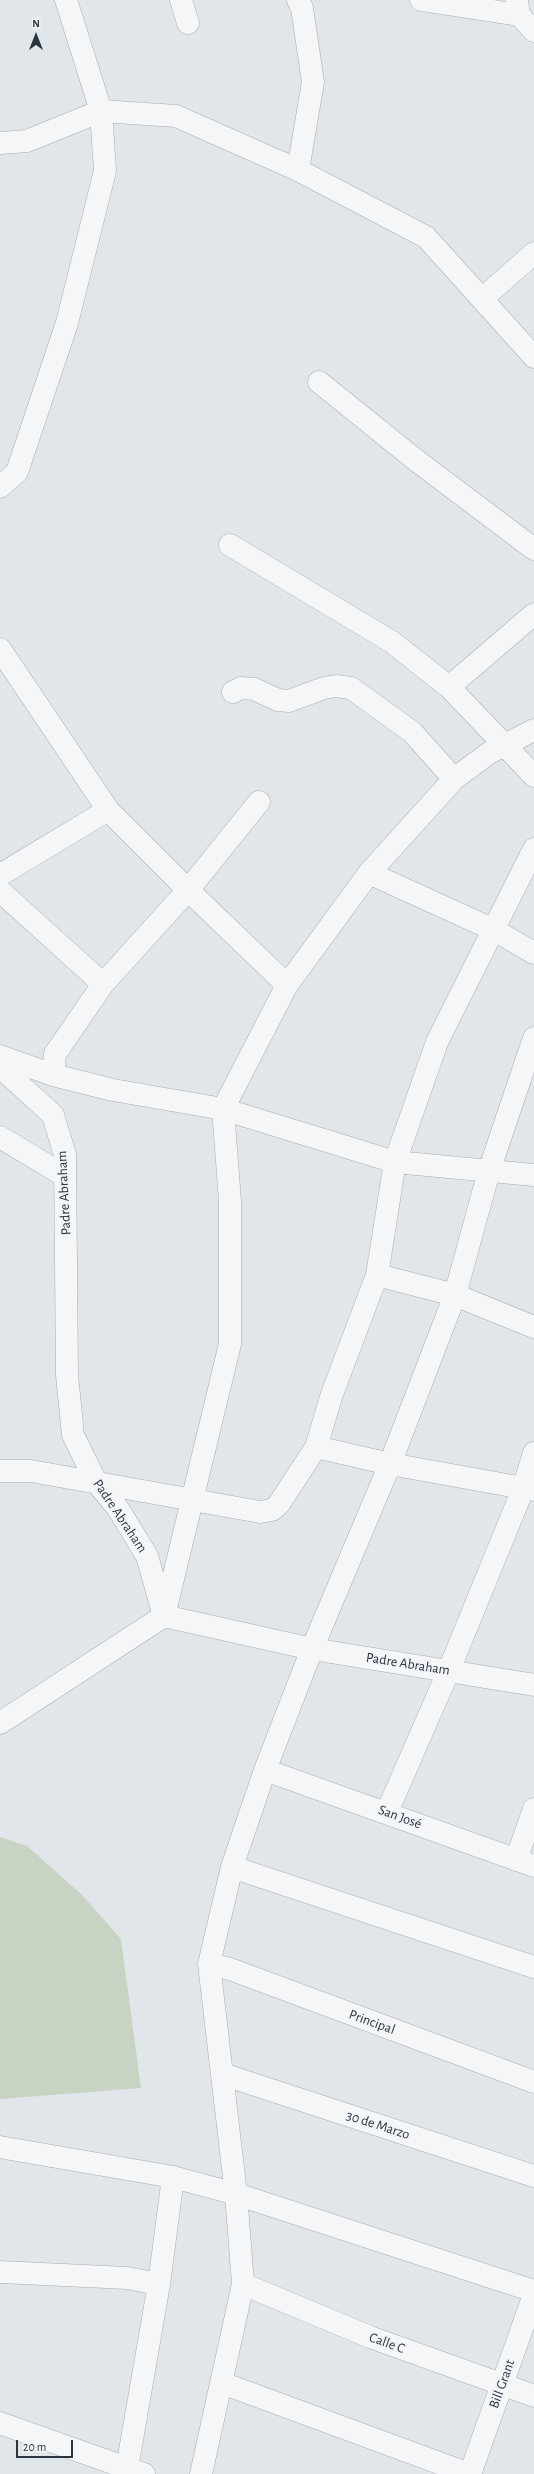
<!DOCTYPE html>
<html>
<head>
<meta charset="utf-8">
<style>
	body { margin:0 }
	#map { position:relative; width:534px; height:2474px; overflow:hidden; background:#e1e6ea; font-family:"Alegreya Sans",sans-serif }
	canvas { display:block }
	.north { position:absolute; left:16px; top:16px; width:40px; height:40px; -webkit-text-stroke:3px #f1f4f7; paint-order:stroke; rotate:0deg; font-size:11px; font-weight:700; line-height:16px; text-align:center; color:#2a3541 }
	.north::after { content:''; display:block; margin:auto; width:14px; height:18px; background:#2a3541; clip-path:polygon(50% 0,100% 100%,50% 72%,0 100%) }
	.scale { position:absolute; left:16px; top:2440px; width:57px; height:18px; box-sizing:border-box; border:2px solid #2a3541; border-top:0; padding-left:5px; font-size:12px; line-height:14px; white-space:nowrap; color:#2a3541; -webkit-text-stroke:3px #f1f4f7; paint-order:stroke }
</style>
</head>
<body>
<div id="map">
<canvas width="534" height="2474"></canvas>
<div class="north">N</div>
<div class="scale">20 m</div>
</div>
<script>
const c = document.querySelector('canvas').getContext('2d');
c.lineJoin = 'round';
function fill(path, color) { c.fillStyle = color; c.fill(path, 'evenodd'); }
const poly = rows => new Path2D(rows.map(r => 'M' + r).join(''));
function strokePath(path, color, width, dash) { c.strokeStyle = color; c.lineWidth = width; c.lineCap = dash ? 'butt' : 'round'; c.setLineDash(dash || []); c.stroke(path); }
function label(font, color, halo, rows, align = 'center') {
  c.font = font + ' "Alegreya Sans",sans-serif'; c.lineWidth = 3.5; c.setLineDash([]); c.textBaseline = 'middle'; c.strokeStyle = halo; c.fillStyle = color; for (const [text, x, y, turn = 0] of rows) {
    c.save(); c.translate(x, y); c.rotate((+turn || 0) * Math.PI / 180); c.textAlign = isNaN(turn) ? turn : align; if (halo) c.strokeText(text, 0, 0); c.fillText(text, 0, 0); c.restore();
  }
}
fill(poly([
	[0,1837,27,1846,82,1895,121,1939,141,2088,0,2099]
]), '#c9d3c3');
const minor = poly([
	[181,0,188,23],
	[421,0,519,15],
	[517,1,519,15,534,31],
	[0,143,27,141,101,111,176,116,298,170,426,237,534,357],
	[298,170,313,82,302,8,298,0],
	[482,299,534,253],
	[319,382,417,461,534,549],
	[0,487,17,472,67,323,105,171,101,111,66,0],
	[230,545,392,642,449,687,534,776],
	[0,649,108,810,188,890,287,985],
	[449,687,534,614],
	[233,692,241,688,254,689,278,700,289,701,324,688,336,686,351,688,412,732,454,779],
	[369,873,494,930,534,953],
	[0,875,108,810],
	[0,891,103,984],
	[0,1056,53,1075,113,1090,223,1109,395,1162,534,1175],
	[0,1067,53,1115,65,1155,67,1375,73,1435,96,1482,117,1507,147,1556,164,1616,312,1649,534,1685],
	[53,1075,55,1054,103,984,188,890,259,802],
	[0,1137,65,1176],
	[377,1275,455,1295,534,1327],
	[316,1447,390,1464,534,1490],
	[0,1471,31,1471,260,1512,272,1510,279,1504,316,1447,332,1394,377,1275,395,1162,437,1042,534,849],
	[0,1723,164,1616,230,1344,230,1201,223,1109,287,985,369,873,454,779,489,753,534,730],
	[265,1770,534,1866],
	[387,1812,449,1670,523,1489,534,1453],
	[516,1860,534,1809],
	[232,1867,534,1967],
	[209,1964,230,1969,534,2082],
	[222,2074,534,2176],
	[0,2147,173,2177,236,2194,534,2291],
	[0,2272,127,2278,159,2284],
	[243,2284,370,2337,534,2396],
	[222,2383,469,2474],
	[0,2423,144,2474],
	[127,2468,159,2284,173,2177],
	[201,2474,243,2284,236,2194,209,1964,232,1867,265,1770,312,1649,390,1464,455,1295,489,1171,534,1038],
	[470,2474,534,2295]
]);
strokePath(minor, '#a6adb4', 23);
strokePath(minor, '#f4f6f8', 22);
label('14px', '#2a3541', '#f1f4f7', [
	["Padre Abraham",64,1193,-93],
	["Padre Abraham",120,1516,56],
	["Padre Abraham",408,1664,9],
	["San José",400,1817,20],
	["Principal",372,2022,20],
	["30 de Marzo",378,2125,18],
	["Calle C",387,2343,20],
	["Bill Grant",502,2384,-70]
]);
</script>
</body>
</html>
